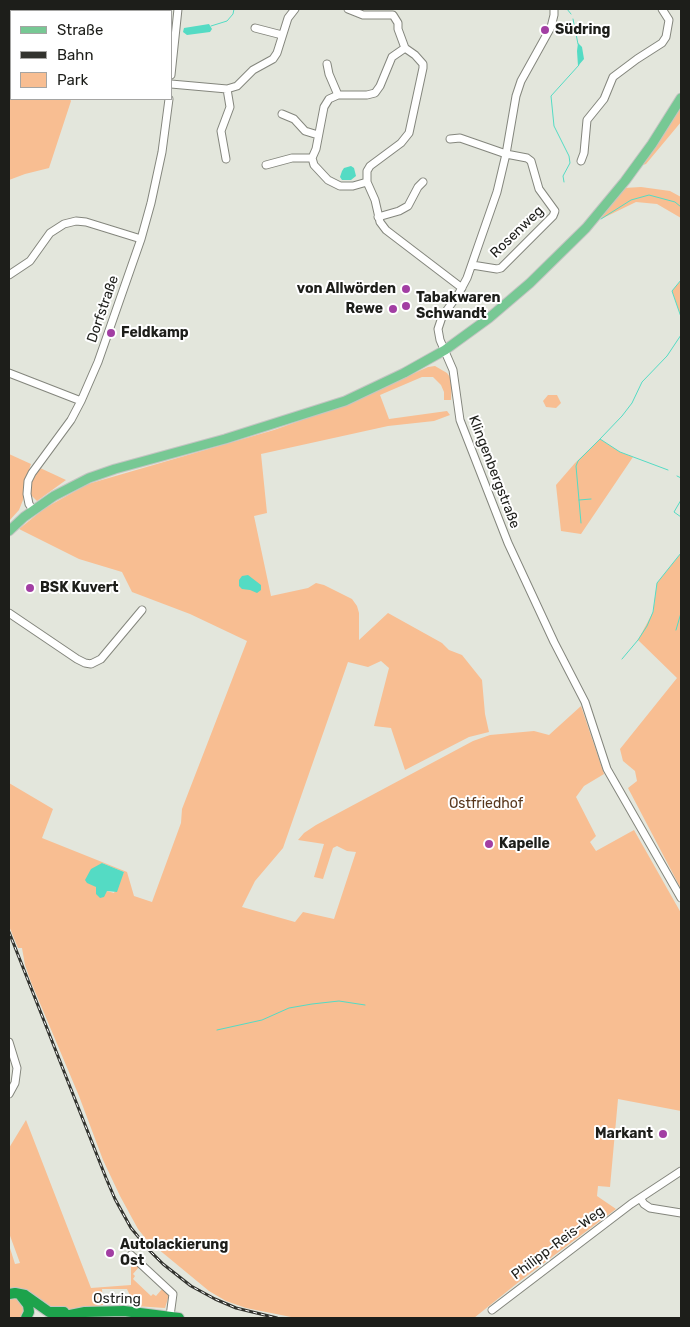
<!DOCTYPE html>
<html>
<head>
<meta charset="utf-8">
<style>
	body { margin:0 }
	#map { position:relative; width:690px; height:1327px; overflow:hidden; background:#e3e6dc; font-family:Rubik,sans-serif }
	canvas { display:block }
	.frame { position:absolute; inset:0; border:10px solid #1d1e1a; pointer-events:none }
	.legend { position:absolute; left:10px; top:10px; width:162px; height:90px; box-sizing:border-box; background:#fff; border:1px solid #a5a5a3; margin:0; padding:6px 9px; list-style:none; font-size:15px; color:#1d1e1a }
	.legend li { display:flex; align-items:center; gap:10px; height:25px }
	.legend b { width:25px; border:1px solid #a5a5a3 }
</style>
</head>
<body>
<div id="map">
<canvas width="690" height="1327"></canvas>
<div class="frame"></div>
<ul class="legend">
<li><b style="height:6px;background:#77c894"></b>Straße</li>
<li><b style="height:6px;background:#32332e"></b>Bahn</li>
<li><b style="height:14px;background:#f8be92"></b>Park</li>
</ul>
</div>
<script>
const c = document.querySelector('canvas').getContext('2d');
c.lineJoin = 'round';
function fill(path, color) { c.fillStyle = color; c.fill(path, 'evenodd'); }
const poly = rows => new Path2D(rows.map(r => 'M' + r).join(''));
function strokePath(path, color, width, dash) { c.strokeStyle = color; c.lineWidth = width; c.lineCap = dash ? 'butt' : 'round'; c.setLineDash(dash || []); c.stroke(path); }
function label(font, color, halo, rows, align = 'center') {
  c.font = font + ' Rubik,sans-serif'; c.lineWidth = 4; c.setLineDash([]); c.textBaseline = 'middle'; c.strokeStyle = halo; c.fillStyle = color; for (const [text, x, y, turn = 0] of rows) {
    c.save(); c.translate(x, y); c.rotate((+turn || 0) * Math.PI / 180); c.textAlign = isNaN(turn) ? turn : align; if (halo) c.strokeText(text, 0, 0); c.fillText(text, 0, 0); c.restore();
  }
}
fill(poly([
	[9,9,47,9,49,11,11,11,11,73,9,76],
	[11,92,11,99,70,99,71,101,49,168,25,174,9,180,9,95],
	[681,103,681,122,646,164,640,166],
	[641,187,670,191,681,197,681,218,657,204,636,202,601,219,607,209,624,188],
	[681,280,681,317,672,291],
	[435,366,447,373,452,380,451,400,444,400,444,392,441,385,433,377,422,377,380,395,389,419,447,411,450,415,434,421,388,426,261,454,267,513,254,516,271,596,308,588,316,583,324,585,352,599,357,606,359,613,359,640,388,613,442,643,449,650,462,655,482,680,485,714,489,732,469,737,405,770,391,728,374,726,389,668,381,661,368,667,348,662,283,848,255,881,242,907,295,922,303,912,334,919,356,852,347,851,337,846,333,848,323,879,314,877,324,844,298,840,304,833,316,825,473,741,490,735,534,731,549,735,581,706,604,774,584,786,576,797,596,836,590,842,596,851,634,830,681,913,681,1111,618,1099,610,1187,598,1186,597,1196,616,1209,520,1281,474,1318,296,1318,246,1308,226,1301,209,1291,146,1239,138,1229,120,1196,103,1160,79,1096,31,982,25,965,22,948,18,948,9,926,9,783,53,809,42,838,127,872,134,896,152,902,181,823,182,809,247,641,190,614,132,592,122,572,79,559,19,529,45,508,88,484,274,430,341,406,428,367],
	[102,863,124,872,114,893,107,891,96,894],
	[548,395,557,395,561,403,556,408,546,407,543,401],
	[600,439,620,452,633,457,581,534,561,531,556,485,575,463],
	[9,454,31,464,23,488,23,500,19,510,9,521],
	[38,467,66,480,37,501,31,495,30,487,31,480],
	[681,553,681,889,628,788,637,781,635,771,623,761,620,749,677,678,638,640,653,612,657,583],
	[26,1120,91,1288,131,1285,131,1260,139,1267,133,1274,135,1276,133,1279,151,1296,153,1294,156,1296,162,1289,169,1295,165,1308,135,1306,127,1289,102,1289,103,1305,62,1311,53,1310,9,1293,9,1245,15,1264,20,1263,9,1233,9,1148],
	[9,1297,18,1297,26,1305,23,1318,9,1318]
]), '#f8be92');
fill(poly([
	[209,24,212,29,210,32,187,35,183,32,184,28],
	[578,43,582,47,584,59,578,66,577,51],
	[351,166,354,168,356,176,351,180,342,180,340,177,342,171,344,168],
	[248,575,261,585,261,590,257,593,250,590,242,589,239,586,239,580,242,576],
	[102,863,124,872,117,892,107,891,104,897,100,898,96,894,96,887,87,883,85,880,91,869]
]), '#54dbc4');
strokePath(poly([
	[567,9,571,14],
	[573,19,578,44],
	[211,26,227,21,233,14,234,9],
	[564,182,563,176,570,163,569,156,554,126,551,96,579,65],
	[601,219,631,200,649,195,675,202,681,207],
	[681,280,672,291,681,317],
	[668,470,620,452,600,439,622,416,632,403,642,382,667,356,681,335],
	[677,476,681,478],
	[579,500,591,499],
	[681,500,674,512,681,517],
	[581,523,576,466,578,461,600,439],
	[676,630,681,613],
	[622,659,638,640,647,626,653,612,657,583,681,553],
	[217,1030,262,1020,289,1008,312,1004,339,1001,365,1005]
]), '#54dbc4', 1);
strokePath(poly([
	[53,9,54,11],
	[9,82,11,79]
]), '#1f3631', 1, [6, 5]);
const minor = poly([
	[145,9,147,11],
	[348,9,363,15,393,15,398,23,398,29,405,48,415,55,423,64,423,68,409,133,401,143,370,166,367,171,367,182,375,200,380,222,386,230,462,288],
	[554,9,554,15,551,27,521,81,516,96,506,154,497,192,467,278,459,293,442,317,438,329,440,340,453,370,460,420,508,543,554,642,585,702,607,769,681,898],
	[255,28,282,35],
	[327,64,329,74,338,95],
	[171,75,178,9],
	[171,84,227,89,237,86,253,70,273,59,277,53,288,18,295,9],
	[282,114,294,119,305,131,318,135],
	[450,139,460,138,506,154,527,158,531,161,539,189,555,211,553,216,501,268,497,269,472,265],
	[226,159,221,131,230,107,227,89],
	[581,161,584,153,587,120,604,99,613,77,637,59,662,43,666,37,669,20,662,9],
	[266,165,292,158,312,158],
	[367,182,353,186,340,186,328,180,314,165,312,158,316,149,324,107,329,99,338,95,367,95,375,93,380,86,392,57,405,48],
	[378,217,399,211,408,206,418,187,423,182],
	[9,275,30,261,50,233,64,224,76,221,86,222,141,239],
	[9,373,81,401],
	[33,510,29,504,27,494,28,481,32,473,71,420,81,401,98,362,141,239,151,203,162,152,169,99],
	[9,613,77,659,85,663,91,664,101,659,142,610],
	[9,1042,17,1068,15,1083,9,1094],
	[640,1198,644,1204,650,1208,681,1213],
	[131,1255,173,1294,170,1316],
	[492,1310,631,1204,681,1171]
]);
const major = poly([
	[9,531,24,517,54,496,89,478,115,469,225,439,345,401,404,373,445,350,489,318,530,283,586,228,625,181,652,144,681,98]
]);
const highway = poly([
	[9,1294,15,1293,25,1295,49,1312,64,1312],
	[21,1296,28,1305,29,1312,26,1318],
	[55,1318,85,1312,124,1311,179,1318]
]);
strokePath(minor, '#84867d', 9);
strokePath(major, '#c4c4c3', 11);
strokePath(highway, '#c4c4c3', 12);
strokePath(minor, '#fff', 7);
strokePath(major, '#77c894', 9);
strokePath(highway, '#1da34c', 10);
const rail = poly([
	[9,932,106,1178,115,1199,131,1228,150,1251,163,1264,191,1286,215,1299,236,1308,277,1318]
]);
strokePath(rail, '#32332e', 3);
strokePath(rail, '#fff', 1, [4]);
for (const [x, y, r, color] of [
	[545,30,5,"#a23ea3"],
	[406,289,5,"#a23ea3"],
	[406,306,5,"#a23ea3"],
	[393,309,5,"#a23ea3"],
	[111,333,5,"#a23ea3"],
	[30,588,5,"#a23ea3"],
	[489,844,5,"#a23ea3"],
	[663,1134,5,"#a23ea3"],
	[110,1253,5,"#a23ea3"]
]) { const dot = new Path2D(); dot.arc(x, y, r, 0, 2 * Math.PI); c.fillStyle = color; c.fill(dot); strokePath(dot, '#fff', 2); }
label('bold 14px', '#1d1e1a', '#fff', [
	["Südring",555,30],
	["von Allwörden",396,289,"right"],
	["Tabakwaren",416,298],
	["Schwandt",416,314],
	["Rewe",383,309,"right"],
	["Feldkamp",121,333],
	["BSK Kuvert",40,588],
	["Kapelle",499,844],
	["Markant",653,1134,"right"],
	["Autolackierung",120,1245],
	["Ost",120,1261]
], 'left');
label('14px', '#1d1e1a', '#fff', [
	["Rosenweg",517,232,-44],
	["Dorfstraße",103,309,-71],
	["Klingenbergstraße",494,472,69],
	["Philipp-Reis-Weg",558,1243,-37],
	["Ostring",117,1299,1]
]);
label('14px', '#58371d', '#fff', [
	["Ostfriedhof",486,804]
]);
</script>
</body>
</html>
